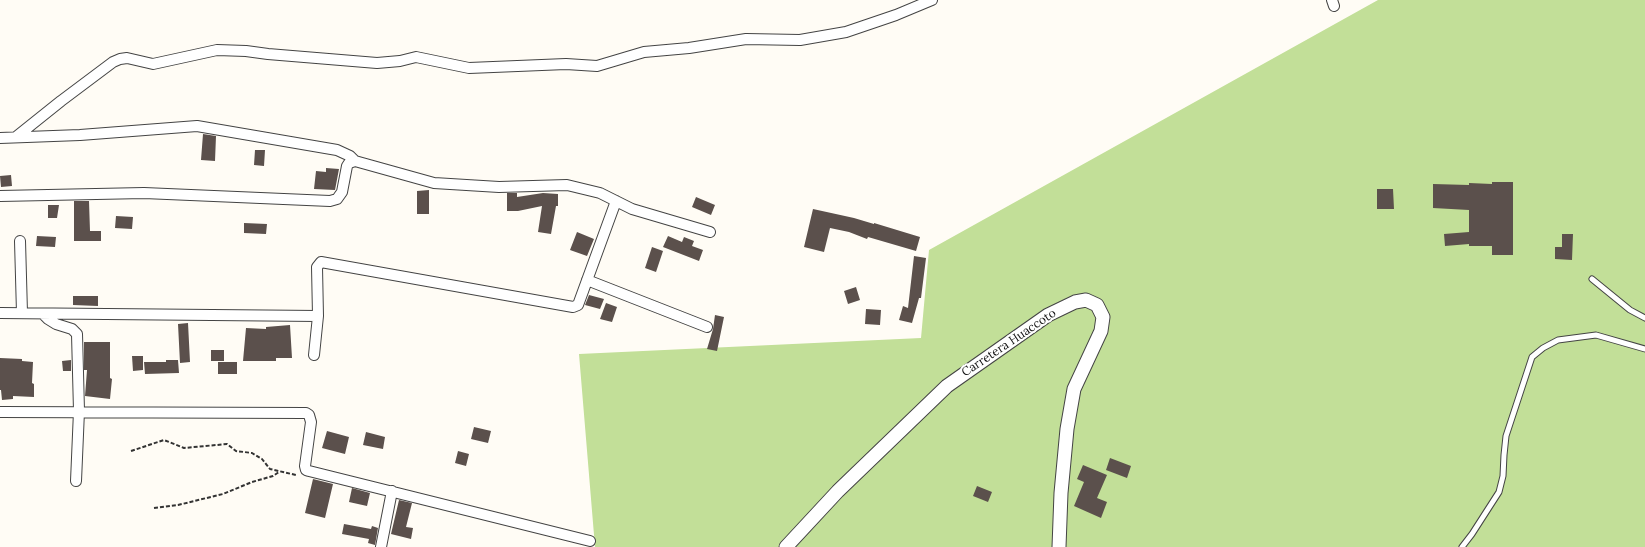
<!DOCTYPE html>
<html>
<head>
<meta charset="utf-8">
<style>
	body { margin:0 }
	canvas { display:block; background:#fffcf5 }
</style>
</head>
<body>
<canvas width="1645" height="547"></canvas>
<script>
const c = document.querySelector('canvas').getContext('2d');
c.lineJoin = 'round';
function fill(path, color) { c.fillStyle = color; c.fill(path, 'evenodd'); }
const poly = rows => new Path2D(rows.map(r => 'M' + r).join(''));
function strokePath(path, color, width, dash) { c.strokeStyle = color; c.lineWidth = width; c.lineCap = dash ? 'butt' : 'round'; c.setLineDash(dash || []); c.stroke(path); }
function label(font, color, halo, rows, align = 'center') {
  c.font = font + ' Lora,serif'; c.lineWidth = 4; c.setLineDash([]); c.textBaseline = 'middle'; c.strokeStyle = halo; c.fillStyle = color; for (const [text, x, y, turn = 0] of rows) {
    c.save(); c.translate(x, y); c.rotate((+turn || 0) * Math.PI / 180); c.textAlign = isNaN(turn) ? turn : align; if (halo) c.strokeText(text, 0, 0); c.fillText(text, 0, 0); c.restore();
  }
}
fill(poly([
	[1378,0,1645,0,1645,547,595,547,579,354,921,338,929,250]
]), '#c2df98');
fill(poly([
	[203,134,216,136,215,161,201,160],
	[255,150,265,150,264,166,254,165],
	[326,168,339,169,335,190,314,189,316,171,326,172],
	[11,175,12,186,1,187,0,176],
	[1492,182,1513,182,1513,255,1492,255,1492,246,1469,246,1469,244,1445,246,1444,234,1469,232,1469,210,1433,208,1433,184,1469,185,1469,183,1492,184],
	[1377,189,1393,189,1394,209,1377,209],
	[429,190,429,214,417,214,417,191],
	[507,193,517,193,517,197,543,193,558,194,558,206,556,206,551,234,538,232,542,206,518,211,507,211],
	[696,197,715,205,711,215,692,207],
	[74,201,89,201,90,231,101,231,101,241,74,241],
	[48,205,59,205,57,218,48,218],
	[813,209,854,218,874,224,874,223,920,237,916,251,868,237,867,239,849,232,830,228,824,252,804,247],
	[116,216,133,217,132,229,115,228],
	[244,223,267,224,266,234,244,233],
	[577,232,594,239,587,256,570,250],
	[1562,234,1573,234,1572,260,1555,259,1555,247,1562,247],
	[37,236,56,237,55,247,36,246],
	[668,236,682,242,684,237,694,241,692,246,703,250,699,261,663,247],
	[652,247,663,251,656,272,645,268],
	[914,256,926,258,921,298,919,298,912,323,899,320,903,306,908,308],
	[856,287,860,300,848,304,844,291],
	[589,295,604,299,600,309,585,305],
	[73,296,98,296,98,306,73,305],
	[606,303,617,307,612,322,600,319],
	[866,309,881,310,880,325,865,324],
	[715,315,724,317,717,351,707,349,713,329],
	[188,323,190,362,180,363,178,324],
	[290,325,292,358,276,358,276,361,243,361,246,328,266,329,266,327],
	[84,342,110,342,110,378,112,379,110,399,85,396,87,370,84,370],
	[211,350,224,350,224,361,211,361],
	[132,356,143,356,143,370,133,371],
	[0,358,22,359,22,361,33,362,32,383,34,384,34,397,13,396,13,399,2,400,1,390,0,390],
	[71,360,71,371,63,371,62,361],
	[166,360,178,360,179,373,145,374,144,362,166,362],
	[218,362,237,362,237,374,218,374],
	[474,427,491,431,488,443,471,439],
	[327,431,349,437,345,454,322,448],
	[366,432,385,437,383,449,363,445],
	[458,451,469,454,466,466,455,463],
	[1110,458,1131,466,1127,478,1106,470],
	[1083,465,1107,475,1097,498,1107,502,1101,518,1074,506,1084,482,1077,479],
	[313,479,333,484,325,518,305,513],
	[977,486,992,492,988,502,973,496],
	[352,488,370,493,367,506,349,502],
	[399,500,412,503,406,527,413,528,411,539,391,534],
	[344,524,371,529,372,526,378,528,375,545,368,543,369,539,342,534]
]), '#5b504c');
const service = poly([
	[1592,279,1630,310,1645,318],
	[1462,547,1472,534,1499,492,1503,476,1504,455,1506,436,1532,357,1543,348,1558,340,1596,335,1645,349]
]);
const minor = poly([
	[1332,0,1334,6],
	[16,137,61,101,113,62,120,59,127,58,153,64,217,50,246,51,268,54,377,63,400,61,416,57,469,68,566,64,597,66,644,52,689,48,746,39,800,40,846,32,896,15,932,0],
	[0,138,80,135,197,126,337,150,350,156,355,161],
	[0,196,144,193,330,201,337,199,342,192,347,166,349,163,355,161,434,183,499,187,567,185,600,193,632,209,710,232],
	[20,241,22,313],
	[587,280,707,327],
	[0,313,318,316],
	[43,314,48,319,56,324,72,329,77,334,79,411,76,481],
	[314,355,318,316,317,267,321,262,573,307,578,305,616,201],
	[0,412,306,413,309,415,311,422,305,466,306,470,309,471,590,541],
	[381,547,392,491]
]);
const tertiary = poly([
	[786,547,838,491,947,386,1048,315,1075,302,1086,300,1097,305,1103,317,1101,331,1074,389,1067,429,1061,493,1059,547]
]);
strokePath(service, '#444', 7);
strokePath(minor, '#444', 12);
strokePath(tertiary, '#444', 15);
strokePath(poly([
	[131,451,164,440,184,448,227,444,236,451,252,453,262,459,270,469,296,475],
	[154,508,178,505,223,494,252,482,273,476,279,472]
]), '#333', 2, [4, 2]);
strokePath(service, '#fff', 5);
strokePath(minor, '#fff', 10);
strokePath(tertiary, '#fff', 13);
label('12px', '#111', '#fff', [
	["Carretera Huaccoto",1009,343,-34]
]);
</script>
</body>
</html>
